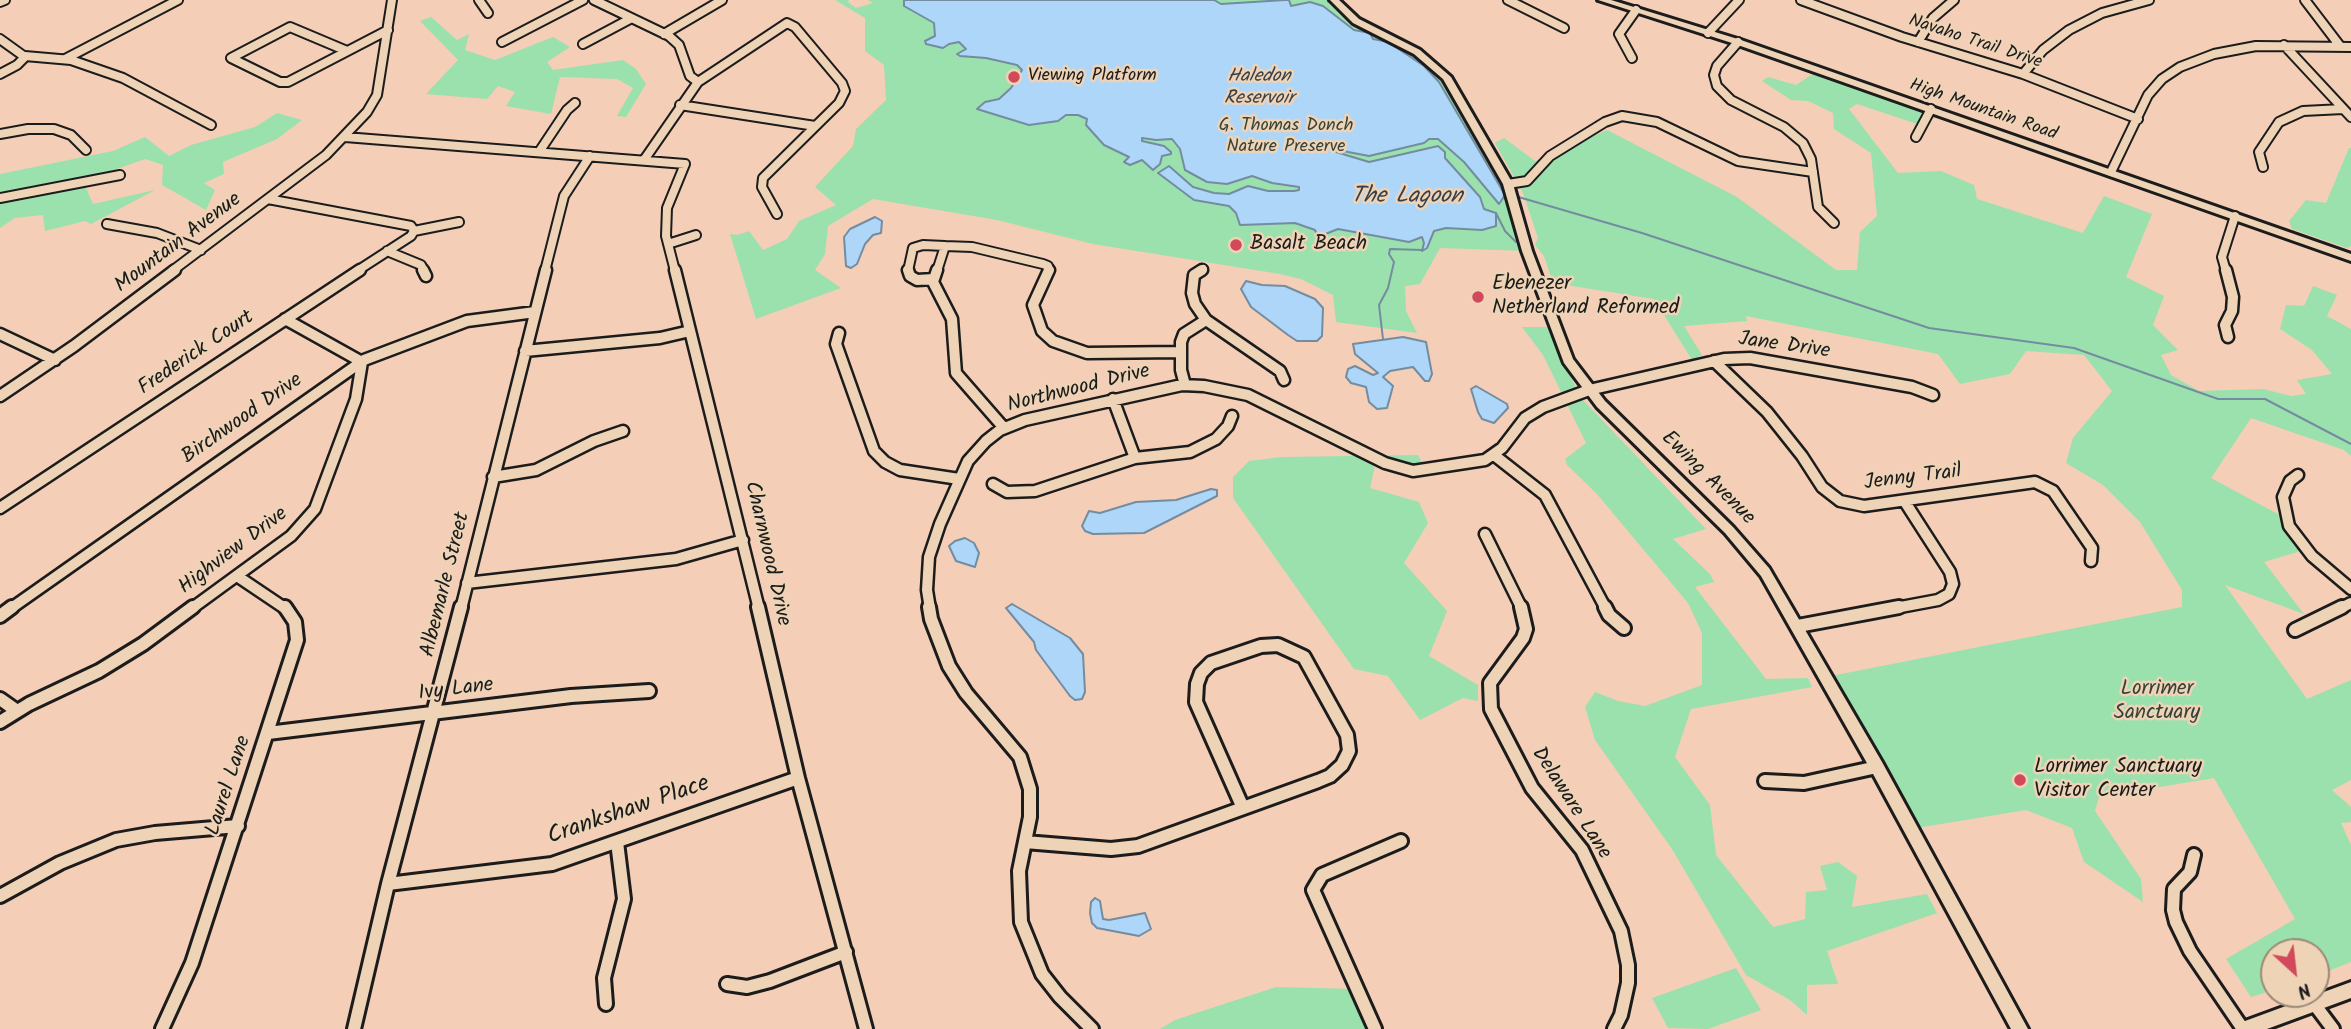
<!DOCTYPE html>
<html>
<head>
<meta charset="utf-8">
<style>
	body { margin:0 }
	#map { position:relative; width:2351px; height:1029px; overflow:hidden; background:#f4ceb7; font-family:Kalam,sans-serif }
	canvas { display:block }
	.north { position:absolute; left:2260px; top:938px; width:70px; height:70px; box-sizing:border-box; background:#efd3b6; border:2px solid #9b8a78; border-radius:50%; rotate:153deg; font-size:19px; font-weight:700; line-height:28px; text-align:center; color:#1c1c1c }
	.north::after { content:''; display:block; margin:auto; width:24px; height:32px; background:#d1495b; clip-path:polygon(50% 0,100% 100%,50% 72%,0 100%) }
</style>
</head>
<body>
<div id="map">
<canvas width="2351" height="1029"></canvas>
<div class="north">N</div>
</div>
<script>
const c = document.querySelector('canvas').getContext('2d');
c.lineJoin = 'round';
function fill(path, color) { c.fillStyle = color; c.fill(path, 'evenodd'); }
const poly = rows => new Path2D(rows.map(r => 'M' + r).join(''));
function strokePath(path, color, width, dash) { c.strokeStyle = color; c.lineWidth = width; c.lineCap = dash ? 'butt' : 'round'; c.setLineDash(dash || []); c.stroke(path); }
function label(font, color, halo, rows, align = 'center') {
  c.font = font + ' Kalam,sans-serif'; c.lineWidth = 5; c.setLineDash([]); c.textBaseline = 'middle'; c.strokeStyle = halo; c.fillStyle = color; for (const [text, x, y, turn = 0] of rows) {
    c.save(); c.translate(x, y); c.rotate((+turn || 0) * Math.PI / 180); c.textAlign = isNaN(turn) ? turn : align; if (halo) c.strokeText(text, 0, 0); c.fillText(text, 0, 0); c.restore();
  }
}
fill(poly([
	[835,0,849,0,848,2,856,8,873,3,868,0,1334,0,1351,17,1436,66,1508,184,1527,251,1440,248,1420,284,1405,286,1406,311,1417,333,1336,322,1333,295,1301,279,1280,274,1093,244,997,220,873,199,828,226,825,254,815,270,841,288,756,319,730,234,737,235,749,231,763,250,787,239,799,221,836,205,815,187,853,146,856,129,886,100,884,65,865,51,865,18],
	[431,17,457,40,469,34,465,50,495,60,553,37,570,47,547,62,553,70,623,60,636,69,646,84,626,117,617,116,633,88,617,79,560,77,551,114,506,106,515,92,498,86,487,99,426,94,458,60,420,21],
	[1813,74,1927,114,1920,125,1857,104,1849,109,1898,173,1941,171,1974,185,1977,199,2083,233,2104,196,2152,214,2126,277,2164,296,2153,325,2178,350,2161,355,2171,375,2199,391,2263,389,2291,396,2306,394,2297,380,2332,374,2312,350,2280,329,2286,305,2304,306,2313,286,2337,295,2327,316,2351,329,2351,456,2344,450,2251,418,2211,478,2287,519,2304,550,2264,562,2304,614,2225,585,2307,699,2351,680,2351,780,2332,790,2351,807,2351,822,2341,823,2351,845,2351,962,2316,976,2316,952,2274,952,2274,990,2251,997,2226,959,2295,919,2214,778,2099,797,2095,811,2141,879,2143,902,2084,862,2072,828,2026,810,1917,828,1831,676,2182,607,2182,590,2140,522,2103,485,2066,463,2073,438,2112,391,2084,355,2026,351,2010,374,1960,384,1938,354,1746,316,1747,321,1684,326,1702,355,1692,360,1654,299,1553,283,1544,256,1535,245,1538,238,1523,193,1495,143,1504,138,1535,161,1607,130,1737,197,1836,270,1857,270,1860,232,1877,216,1871,153,1834,129,1833,113,1808,101,1791,100,1762,81,1768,77,1796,85],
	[277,113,302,120,277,139,223,162,224,174,204,183,215,190,206,210,162,185,163,165,145,159,83,181,93,204,155,190,91,224,85,221,45,231,43,215,15,218,0,228,0,174,113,151,145,137,169,156,191,145,255,127],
	[2349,148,2351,148,2351,246,2347,248,2292,229,2289,221,2306,200,2326,203],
	[1522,327,1547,327,1581,398,1706,529,1673,539,1710,574,1714,582,1695,587,1766,679,1808,678,1812,687,1691,709,1675,757,1710,805,1716,855,1773,927,1805,919,1806,892,1827,890,1820,866,1838,862,1857,876,1852,907,1927,894,1937,913,1827,951,1838,984,1807,985,1807,1015,1790,1000,1746,975,1672,849,1595,740,1585,707,1595,692,1618,701,1645,706,1702,685,1702,633,1688,603,1597,494,1567,465,1565,459,1586,443,1543,355],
	[1418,455,1426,470,1375,465,1370,488,1419,502,1428,523,1404,563,1447,611,1429,656,1478,685,1478,701,1463,698,1420,720,1388,676,1354,669,1233,498,1233,477,1249,461,1282,457],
	[1736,968,1761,1010,1708,1029,1668,1028,1652,998],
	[1276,987,1356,989,1372,1029,1160,1029,1175,1020]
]), '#9be1ad');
const water = poly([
	[904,0,1214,0,1221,4,1285,0,1289,0,1291,6,1310,2,1323,6,1354,30,1370,33,1373,39,1388,42,1424,66,1439,82,1505,195,1499,204,1464,162,1438,139,1429,139,1424,143,1369,156,1343,151,1336,150,1336,152,1369,162,1438,146,1445,152,1445,158,1480,197,1484,209,1496,213,1496,226,1482,230,1446,228,1434,231,1427,248,1422,251,1424,243,1422,237,1409,242,1338,229,1318,237,1315,230,1295,223,1240,225,1236,213,1229,206,1194,200,1158,173,1169,166,1193,187,1214,193,1229,194,1248,186,1268,191,1294,191,1299,190,1299,187,1272,183,1252,176,1227,184,1207,182,1185,170,1180,149,1172,139,1156,140,1142,138,1142,141,1164,146,1171,152,1171,154,1162,156,1160,164,1153,170,1142,160,1130,165,1124,162,1129,157,1104,145,1086,125,1087,119,1078,115,1066,115,1058,121,1029,125,977,109,985,102,999,99,1011,88,1022,70,1017,65,986,58,960,56,957,54,966,49,959,42,949,44,943,48,926,44,925,41,935,36,934,23,904,6,904,0],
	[875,217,882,221,881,233,873,235,865,244,857,264,851,268,846,266,844,237,850,229,875,217],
	[1246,281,1262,285,1285,286,1315,299,1323,308,1322,336,1317,341,1297,341,1288,335,1251,307,1241,289,1246,281],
	[1403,337,1426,342,1432,374,1429,381,1425,381,1413,367,1390,371,1383,377,1393,386,1387,408,1377,409,1369,402,1366,387,1351,383,1346,377,1348,369,1355,366,1373,375,1378,373,1355,354,1353,344,1403,337],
	[1476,386,1507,404,1508,408,1494,423,1482,419,1478,412,1471,389,1476,386],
	[1211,489,1217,490,1217,496,1144,533,1093,534,1085,531,1082,526,1089,511,1100,513,1136,502,1176,500,1211,489],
	[965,538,974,543,979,553,975,567,956,561,949,546,955,541,965,538],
	[1012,604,1070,638,1083,654,1085,692,1082,699,1075,700,1070,696,1036,650,1034,642,1006,608,1012,604],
	[1095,898,1100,901,1103,919,1109,920,1145,913,1151,929,1139,936,1097,928,1092,923,1090,913,1091,902,1095,898]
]);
fill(water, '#aed6f8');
strokePath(water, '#748ca0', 2);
strokePath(poly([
	[1515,196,1642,233,1929,328,2074,348,2218,399,2265,399,2351,444],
	[1496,213,1505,231,1516,242],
	[1383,339,1379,305,1388,288,1394,262,1389,254,1390,249,1422,250]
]), '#748ca0', 2);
const minorFar2 = poly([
	[479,0,488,13],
	[594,0,669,36,679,45,690,76,698,82],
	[1508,0,1564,28],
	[1801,0,1902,37,2023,74,2138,119],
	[2305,0,2340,46],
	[0,2,5,0],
	[1708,33,1739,0],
	[664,34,722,0],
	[0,39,25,57,17,65,0,74],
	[502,42,583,0],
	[1738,42,1717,66,1714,75,1717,86,1731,100,1784,127,1803,143,1811,159,1818,207,1834,223],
	[1918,42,1933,18,1954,0],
	[583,44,630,19],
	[2284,45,2351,117],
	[347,51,290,27,231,58,280,82,288,82,388,30],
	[25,56,71,60,123,78,211,125],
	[1632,58,1619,34,1636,10],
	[65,59,178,0],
	[2023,74,2043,50,2069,30,2102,13,2149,0],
	[680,105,815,126],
	[0,134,28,129,54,129,71,135,86,150],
	[345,137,685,164,667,208,666,236,675,271],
	[1916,137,1931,109],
	[539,152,567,110,575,103],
	[644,160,698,82,787,23,795,27,842,83,845,91,839,103,763,178,762,187,777,214],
	[2263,167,2259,152,2279,122,2303,111,2343,109],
	[2111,172,2148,95,2162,79,2180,67,2214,54,2256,46,2351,47],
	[1508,184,1527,181,1550,156,1605,122,1622,116,1657,122,1738,161,1813,172],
	[0,198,120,175],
	[268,199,411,226,414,231,459,222],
	[107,224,157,233,201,250],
	[668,244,696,235],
	[945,246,972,247,1043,264,1048,266,1049,271],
	[387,251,421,265,424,271],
	[172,271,326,155,367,112,377,95,392,0],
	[357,271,411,236,414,231],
	[545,271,564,196,590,156],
	[908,271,913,248,923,245,945,246],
	[937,271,945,246],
	[1199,271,1203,269],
	[2226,271,2222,257,2235,216]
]);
const minorFar1 = poly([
	[423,270,426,276],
	[675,270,759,609],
	[908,270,910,276,917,280,934,279,937,270],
	[1049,270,1033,305,1042,331,1053,341,1087,353,1180,352],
	[1202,270,1194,275,1192,293,1195,304,1206,320,1280,371,1284,380],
	[2226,270,2233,297,2232,311,2225,325,2228,337],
	[932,280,952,319,956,373,1004,428],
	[839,333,836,344,874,451,885,462,900,470,959,479],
	[0,334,55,360],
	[525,351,660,338,690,331],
	[1714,361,1767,412,1802,456,1822,487,1840,501,1864,506,2035,482,2053,491,2092,548,2091,561],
	[1185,385,1181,370,1181,342,1184,334,1206,320],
	[0,396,74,346,175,270],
	[1113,399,1135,458],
	[1494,455,1545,495,1606,609],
	[2298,475,2290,481,2283,497,2289,526,2312,556,2351,589],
	[493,477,536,470,594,441,623,431],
	[993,484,1007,492,1035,491,1135,458,1190,452,1216,439,1228,426,1232,416],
	[0,508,360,270],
	[1485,534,1522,609],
	[237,576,286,609],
	[467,583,676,559,743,540],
	[10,609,364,360,467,321,535,312],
	[191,609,291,536,315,509,356,399,362,362,285,319],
	[461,609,546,270],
	[930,609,927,590,929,557,940,524,968,461,986,441,1000,430,1025,420,1182,385,1204,386,1248,395,1385,463,1413,471,1485,460,1502,448,1525,418,1543,407,1589,390,1724,359,1750,358,1912,387,1933,395],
	[1890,609,1938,600,1949,594,1953,584,1950,572,1905,502],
	[2339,609,2351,603]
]);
const minor = poly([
	[758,607,798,778,866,1029],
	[929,607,931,619,949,666,966,693,1020,757,1030,789,1030,817,1019,871,1021,922,1042,974,1060,997,1092,1029],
	[1521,607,1526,629,1523,638,1490,683,1491,709,1532,788,1582,850,1621,931,1628,965,1628,983,1621,1015,1614,1029],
	[1605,607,1609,615,1624,628],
	[0,616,12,607],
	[1798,626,1899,607],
	[2295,630,2342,607],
	[0,699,17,711],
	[0,722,29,704,99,671,143,644,193,607],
	[268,733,571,696,649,691],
	[1765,781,1804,783,1877,767],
	[1025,842,1111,849,1138,846,1318,781,1330,776,1342,765,1349,751,1347,735,1304,657,1278,645,1261,646,1211,663,1201,673,1197,684,1196,702,1243,808],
	[2194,855,2190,872,2174,889,2173,910,2176,922,2190,951,2243,1029],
	[388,884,552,864,798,778],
	[0,896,60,863,116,840,155,833,238,826],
	[727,984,747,987,770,981,846,952],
	[606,1004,604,978,624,899,617,842],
	[2315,1005,2333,1029],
	[162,1029,192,963,297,640,295,622,285,607],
	[354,1029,388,884,461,607],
	[1375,1029,1313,890,1322,875,1401,841]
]);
const major = poly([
	[1330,0,1339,0,1359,19,1420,50,1451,77,1513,184,1532,251,1573,359,1605,401,1733,527,1769,568,1882,762,2028,1029,2011,1029,1872,772,1761,576,1725,533,1597,407,1564,363,1522,251,1503,184,1443,79,1414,54,1353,23,1330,0],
	[1598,0,1611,0,1741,40,2351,254,2351,261,1735,44,1598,0],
	[2351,982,2351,998,2267,1029,2237,1029,2239,1023,2245,1021,2351,982]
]);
strokePath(minorFar2, '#1c1c1c', 12);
strokePath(minorFar1, '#1c1c1c', 15);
strokePath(minor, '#1c1c1c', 18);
strokePath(major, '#1c1c1c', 6);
strokePath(minorFar2, '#efd3b6', 8);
strokePath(minorFar1, '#efd3b6', 10);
strokePath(minor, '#efd3b6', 12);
fill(major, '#efd3b6');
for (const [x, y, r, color] of [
	[1014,77,7,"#d1495b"],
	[1236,245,7,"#d1495b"],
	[1478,297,7,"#d1495b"],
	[2020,780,7,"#d1495b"]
]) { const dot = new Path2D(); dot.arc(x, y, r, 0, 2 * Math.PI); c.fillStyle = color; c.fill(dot); strokePath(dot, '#efd3b6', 2.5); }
label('18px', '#1c1c1c', '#efd3b6', [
	["Navaho Trail Drive",1975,43,18],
	["High Mountain Road",1983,111,19]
]);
label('18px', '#1c1c1c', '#efd3b6', [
	["Viewing Platform",1028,77]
], 'left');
label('18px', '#354339', '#efd3b6', [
	["G. Thomas Donch",1286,127],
	["Nature Preserve",1286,148]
]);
label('italic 19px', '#394148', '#efd3b6', [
	["Haledon",1259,78],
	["Reservoir",1259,100]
]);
label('21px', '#1c1c1c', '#efd3b6', [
	["Mountain Avenue",179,244,-37],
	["Jane Drive",1784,347,8],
	["Frederick Court",197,354,-34],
	["Northwood Drive",1079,390,-14],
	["Birchwood Drive",243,420,-35],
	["Ewing Avenue",1707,479,45],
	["Jenny Trail",1913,479,-7],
	["Highview Drive",234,552,-37],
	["Charnwood Drive",766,554,77],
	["Albemarle Street",447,585,-76],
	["Ivy Lane",456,691,-7],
	["Laurel Lane",230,786,-72],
	["Delaware Lane",1570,804,57]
]);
label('21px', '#1c1c1c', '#efd3b6', [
	["Basalt Beach",1250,245],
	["Ebenezer",1492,285],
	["Netherland Reformed",1492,309],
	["Lorrimer Sanctuary",2034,768],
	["Visitor Center",2034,792]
], 'left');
label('21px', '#354339', '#efd3b6', [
	["Lorrimer",2157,690],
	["Sanctuary",2157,714]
]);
label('italic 23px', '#394148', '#efd3b6', [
	["The Lagoon",1407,198]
]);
label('24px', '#1c1c1c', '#efd3b6', [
	["Crankshaw Place",629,812,-19]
]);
</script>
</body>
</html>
